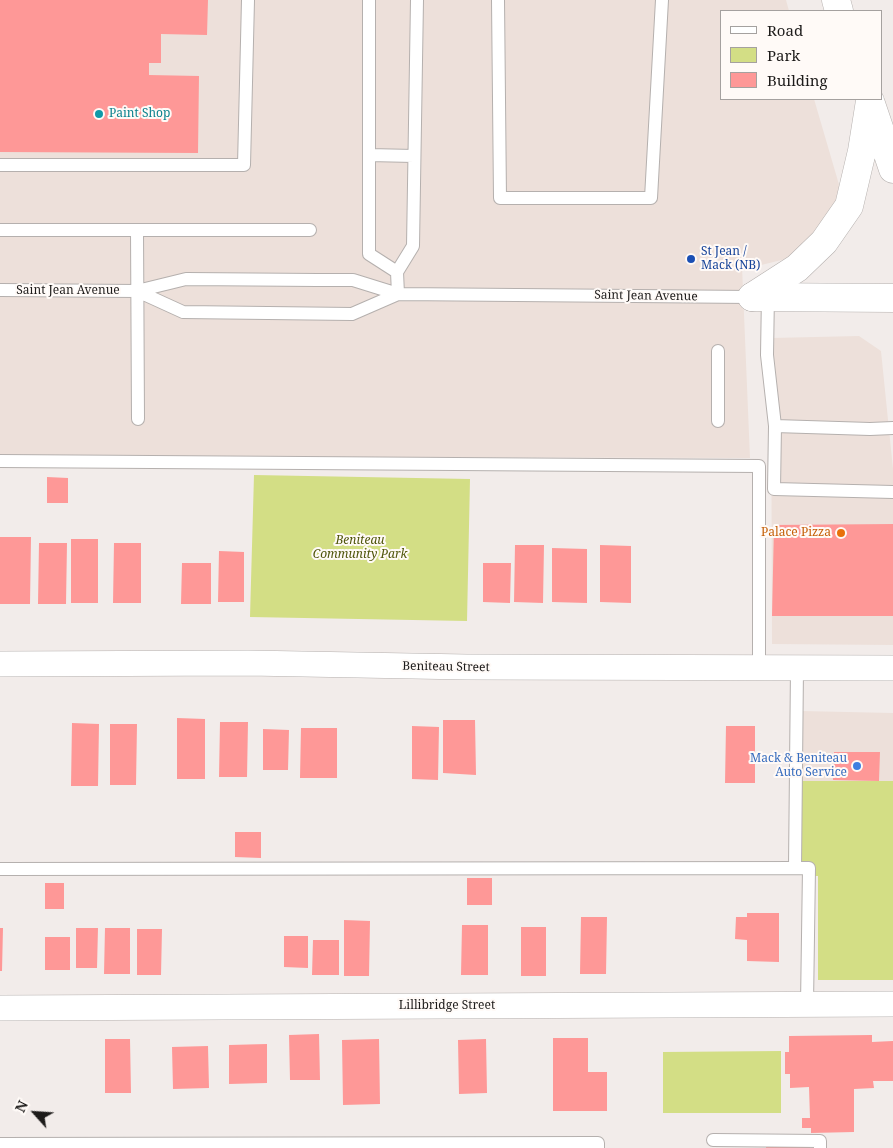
<!DOCTYPE html>
<html>
<head>
<meta charset="utf-8">
<style>
	body { margin:0 }
	#map { position:relative; width:893px; height:1148px; overflow:hidden; background:#f2ecea; font-family:"Noto Serif",serif }
	canvas { display:block }
	.legend { position:absolute; left:720px; top:10px; width:162px; height:90px; box-sizing:border-box; background:#fffaf7; border:1px solid #a5a19f; margin:0; padding:6px 9px; list-style:none; font-size:15px; color:#1d1b1a }
	.legend li { display:flex; align-items:center; gap:10px; height:25px }
	.legend b { width:25px; border:1px solid #a5a19f }
	.north { position:absolute; left:10px; top:1088px; width:50px; height:50px; -webkit-text-stroke:4px #fffaf7; paint-order:stroke; rotate:296deg; font-size:14px; font-weight:700; line-height:20px; text-align:center; color:#1d1b1a }
	.north::after { content:''; display:block; margin:auto; width:18px; height:22px; background:#1d1b1a; clip-path:polygon(50% 0,100% 100%,50% 72%,0 100%) }
</style>
</head>
<body>
<div id="map">
<canvas width="893" height="1148"></canvas>
<ul class="legend">
<li><b style="height:6px;background:#fff"></b>Road</li>
<li><b style="height:14px;background:#d3de85"></b>Park</li>
<li><b style="height:14px;background:#fe9897"></b>Building</li>
</ul>
<div class="north">N</div>
</div>
<script>
const c = document.querySelector('canvas').getContext('2d');
c.lineJoin = 'round';
function fill(path, color) { c.fillStyle = color; c.fill(path, 'evenodd'); }
const poly = rows => new Path2D(rows.map(r => 'M' + r).join(''));
function strokePath(path, color, width, dash) { c.strokeStyle = color; c.lineWidth = width; c.lineCap = dash ? 'butt' : 'round'; c.setLineDash(dash || []); c.stroke(path); }
function label(font, color, halo, rows, align = 'center') {
  c.font = font + ' "Noto Serif",serif'; c.lineWidth = 4; c.setLineDash([]); c.textBaseline = 'middle'; c.strokeStyle = halo; c.fillStyle = color; for (const [text, x, y, turn = 0] of rows) {
    c.save(); c.translate(x, y); c.rotate((+turn || 0) * Math.PI / 180); c.textAlign = isNaN(turn) ? turn : align; if (halo) c.strokeText(text, 0, 0); c.fillText(text, 0, 0); c.restore();
  }
}
fill(poly([
	[0,0,786,0,789,11,722,11,722,99,814,99,840,188,832,214,790,258,757,266,742,266,750,458,0,456],
	[859,336,881,351,893,469,893,645,772,644,771,338],
	[801,711,893,713,893,781,802,781]
]), '#ede0da');
fill(poly([
	[254,475,470,479,467,621,250,617],
	[802,781,893,781,893,980,818,980,818,876,802,876],
	[781,1051,781,1113,663,1113,663,1052]
]), '#d3de85');
fill(poly([
	[0,0,208,0,207,35,161,34,161,63,149,63,149,75,199,76,198,153,0,152],
	[47,477,68,478,68,503,47,503],
	[893,524,893,616,772,616,774,525],
	[0,537,31,537,30,604,0,604],
	[71,539,98,539,98,603,71,603],
	[39,543,67,543,66,604,38,604],
	[114,543,141,543,141,603,113,603],
	[515,545,544,545,543,603,514,602],
	[600,545,631,546,631,603,600,602],
	[552,548,587,549,587,603,552,602],
	[219,551,244,552,244,602,218,602],
	[182,563,211,563,211,604,181,604],
	[483,563,511,563,510,603,483,602],
	[177,718,205,719,205,779,177,779],
	[443,720,475,720,476,775,443,773],
	[220,722,248,722,247,777,219,777],
	[72,723,99,724,98,786,71,786],
	[110,724,137,724,136,785,110,785],
	[412,726,439,727,438,780,412,779],
	[726,726,755,726,755,783,725,783],
	[301,728,337,728,337,778,300,778],
	[263,729,289,730,288,770,263,770],
	[834,752,880,752,879,781,833,780],
	[235,832,261,832,261,858,235,857],
	[467,878,492,878,492,905,467,905],
	[45,883,64,883,64,909,45,909],
	[747,913,779,913,779,962,747,961,747,940,735,939,736,917,747,917],
	[581,917,607,917,606,974,580,974],
	[344,920,370,921,369,976,344,976],
	[462,925,488,925,488,975,461,975],
	[521,927,546,927,546,976,521,976],
	[0,928,3,928,2,971,0,971],
	[76,928,98,928,97,968,76,968],
	[105,928,130,928,130,974,104,974],
	[137,929,162,929,161,975,137,975],
	[284,936,308,936,308,968,284,967],
	[45,937,70,937,70,970,45,970],
	[313,940,339,940,339,975,312,975],
	[319,1034,320,1080,290,1080,289,1035],
	[872,1035,872,1042,893,1041,893,1081,873,1081,874,1088,854,1089,854,1132,811,1133,811,1128,802,1128,802,1118,810,1118,809,1087,790,1088,790,1074,785,1074,785,1052,789,1052,789,1036],
	[553,1038,588,1038,588,1072,607,1072,607,1111,553,1111],
	[105,1039,130,1039,131,1093,105,1093],
	[379,1039,380,1104,343,1105,342,1040],
	[486,1039,487,1093,459,1094,458,1040],
	[267,1044,267,1083,229,1084,229,1045],
	[208,1046,209,1088,173,1089,172,1047],
	[810,1145,810,1148,766,1148,766,1146]
]), '#fe9897');
const service = poly([
	[369,0,369,254,397,272],
	[498,0,500,198,651,198,662,0],
	[369,155,414,156],
	[0,165,244,165,248,0],
	[0,230,310,230],
	[137,230,138,419],
	[0,290,137,291,186,279,318,280,353,280,398,294,752,297],
	[137,291,183,312,352,314,398,294],
	[398,294,397,272,413,246,417,0],
	[768,294,767,355,775,426,774,489,893,492],
	[718,351,718,421],
	[775,426,870,429,893,428],
	[0,461,759,466,759,668],
	[795,867,797,668],
	[0,869,809,868,807,1004],
	[713,1140,820,1141,820,1148],
	[0,1144,598,1143,598,1148]
]);
const minor = poly([
	[0,664,248,663,467,667,893,668],
	[0,1008,893,1004]
]);
const tertiary = poly([
	[752,297,893,298]
]);
const secondary = poly([
	[836,0,839,11],
	[871,104,893,169],
	[752,297,797,268,824,242,849,206,862,151,870,101]
]);
strokePath(service, '#b5b0ae', 14);
strokePath(minor, '#b5b0ae', 26);
strokePath(tertiary, '#b5b0ae', 29);
strokePath(secondary, '#b5b0ae', 29);
strokePath(service, '#fff', 12);
strokePath(minor, '#fff', 25);
strokePath(tertiary, '#fff', 28);
strokePath(secondary, '#fff', 28);
for (const [x, y, r, color] of [
	[99,114,5,"#0f9aa8"],
	[691,259,5,"#1a4fb4"],
	[841,533,5,"#e8710a"],
	[857,766,5,"#3f7fe0"]
]) { const dot = new Path2D(); dot.arc(x, y, r, 0, 2 * Math.PI); c.fillStyle = color; c.fill(dot); strokePath(dot, '#fffaf7', 2); }
label('12px', '#0d838f', '#fffaf7', [
	["Paint Shop",109,114]
], 'left');
label('12px', '#164399', '#fffaf7', [
	["St Jean /",701,252],
	["Mack (NB)",701,266]
], 'left');
label('12px', '#1d1b1a', '#fffaf7', [
	["Saint Jean Avenue",68,291],
	["Saint Jean Avenue",646,296,1],
	["Beniteau Street",446,667,1],
	["Lillibridge Street",447,1006]
]);
label('12px', '#c56008', '#fffaf7', [
	["Palace Pizza",831,533]
], 'right');
label('italic 12px', '#4f550a', '#fffaf7', [
	["Beniteau",360,541],
	["Community Park",360,555]
]);
label('12px', '#366cbe', '#fffaf7', [
	["Mack & Beniteau",847,759],
	["Auto Service",847,773]
], 'right');
</script>
</body>
</html>
